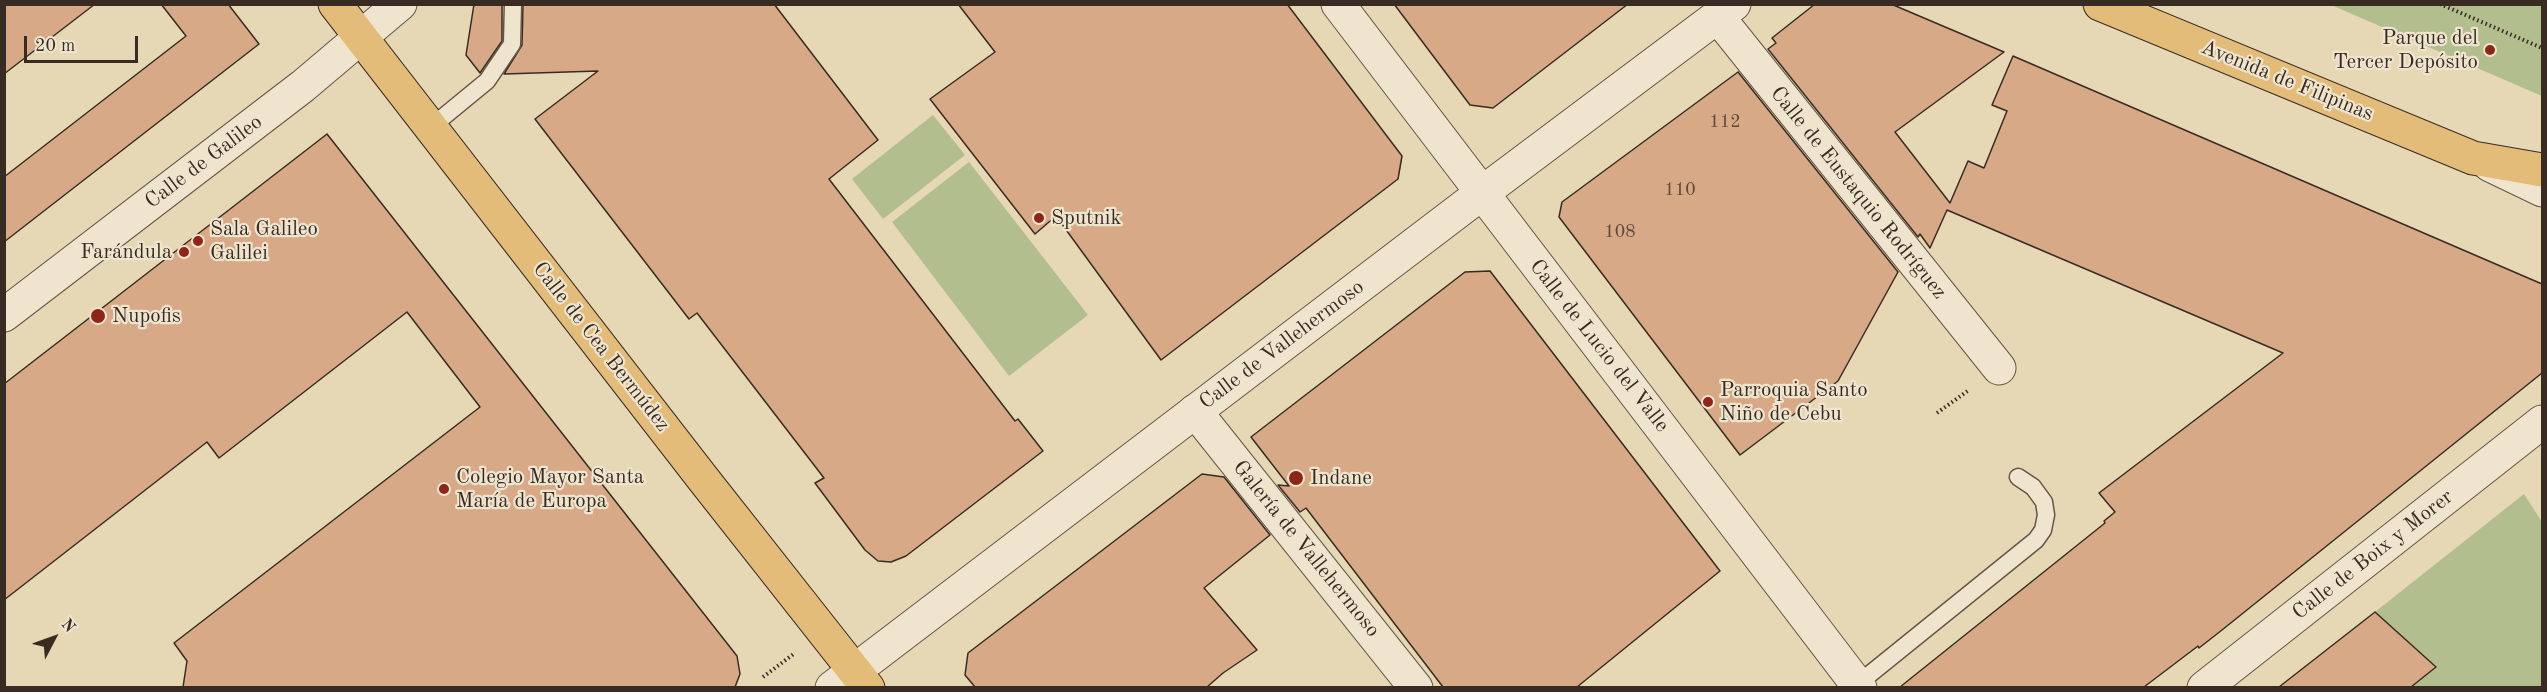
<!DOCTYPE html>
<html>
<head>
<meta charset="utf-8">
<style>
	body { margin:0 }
	#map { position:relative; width:2547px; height:692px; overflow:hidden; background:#e6d7b5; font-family:"Old Standard TT",serif }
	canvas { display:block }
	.frame { position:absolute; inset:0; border:6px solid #382c22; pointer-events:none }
	.north { position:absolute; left:24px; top:608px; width:60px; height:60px; -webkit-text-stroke:4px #efe5cf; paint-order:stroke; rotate:49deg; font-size:16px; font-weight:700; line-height:24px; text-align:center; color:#382c22 }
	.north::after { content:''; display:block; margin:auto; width:21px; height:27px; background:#382c22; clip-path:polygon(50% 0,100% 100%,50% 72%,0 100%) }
	.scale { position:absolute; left:24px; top:36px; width:114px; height:27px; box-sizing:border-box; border:3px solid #382c22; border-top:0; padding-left:8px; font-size:18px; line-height:21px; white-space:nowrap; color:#382c22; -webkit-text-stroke:4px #efe5cf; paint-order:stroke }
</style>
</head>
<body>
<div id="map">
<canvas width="2547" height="692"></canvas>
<div class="frame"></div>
<div class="north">N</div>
<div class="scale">20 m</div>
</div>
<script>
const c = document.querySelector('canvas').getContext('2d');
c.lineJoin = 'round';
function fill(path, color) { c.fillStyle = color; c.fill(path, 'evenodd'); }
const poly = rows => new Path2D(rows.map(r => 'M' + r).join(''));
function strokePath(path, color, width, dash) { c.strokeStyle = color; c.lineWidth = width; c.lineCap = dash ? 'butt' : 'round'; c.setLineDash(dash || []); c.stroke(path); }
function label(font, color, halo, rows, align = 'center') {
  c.font = font + ' "Old Standard TT",serif'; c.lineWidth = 4.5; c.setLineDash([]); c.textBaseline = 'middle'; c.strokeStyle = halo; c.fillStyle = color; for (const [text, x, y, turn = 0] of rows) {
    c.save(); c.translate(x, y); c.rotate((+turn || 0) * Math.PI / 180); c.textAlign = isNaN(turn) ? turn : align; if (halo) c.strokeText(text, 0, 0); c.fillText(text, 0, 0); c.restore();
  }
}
fill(poly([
	[2331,5,2542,5,2542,96],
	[933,115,965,155,883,219,852,179],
	[969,162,1088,315,1009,376,892,222],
	[2524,494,2542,522,2542,687,2411,687,2436,667,2375,612]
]), '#b3be8e');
const building = poly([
	[4,4,95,4,4,74,4,4],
	[161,4,228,4,259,44,4,242,4,177,186,36,161,4],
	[474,4,502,4,502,41,480,73,466,55,474,4],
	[523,4,774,4,878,140,829,179,1015,421,1018,419,1043,451,906,556,891,562,878,561,865,550,815,483,824,478,697,313,689,319,535,119,598,71,504,74,522,45,523,4],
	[958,4,1287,4,1402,156,1398,179,1161,360,1056,216,1035,234,930,99,995,52,958,4],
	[1394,4,1628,4,1493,108,1470,105,1394,4],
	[1815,4,1891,4,2004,52,1895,132,1950,203,1968,161,1984,168,2007,111,1992,105,2013,56,2542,284,2542,373,2222,630,2199,648,2198,646,2144,687,1900,687,2105,523,2104,521,2115,512,2099,493,2283,353,1947,210,1930,248,1920,234,1918,237,1768,49,1776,43,1772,38,1815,4],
	[1738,72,1898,272,1838,381,1740,455,1559,217,1562,202,1738,72],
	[327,134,737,656,740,674,735,687,183,687,187,661,174,643,480,407,407,312,219,458,207,442,4,600,4,384,327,134],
	[1490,271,1720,571,1577,687,1443,687,1306,508,1300,512,1278,485,1289,486,1251,437,1465,272,1490,271],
	[1202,474,1224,477,1270,535,1204,588,1257,650,1223,673,1207,687,975,687,965,675,968,653,1202,474],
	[2375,612,2436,667,2411,687,2279,687,2375,612]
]);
fill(building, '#d8a986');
strokePath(building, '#382c22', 1.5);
const service = poly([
	[431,127,487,81,512,44,513,4],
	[1854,687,2036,540,2043,530,2046,515,2044,502,2033,487,2018,477]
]);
const minor = poly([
	[1338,4,1860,688],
	[1718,17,1999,368],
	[4,315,303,86,400,4],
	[1195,411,1416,688],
	[2204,688,2542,422]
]);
const tertiary = poly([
	[2490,165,2542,190],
	[832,688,1482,193,1734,4]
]);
const primary = poly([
	[335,4,704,480,868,688],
	[2100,4,2473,158,2542,170]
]);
strokePath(service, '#645747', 19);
strokePath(minor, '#645747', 35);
strokePath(tertiary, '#645747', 35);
strokePath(primary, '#382c22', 35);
strokePath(poly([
	[2440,4,2542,48],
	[1937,413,1969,390],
	[763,677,795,653]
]), '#382c22', 4, [1.5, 3]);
strokePath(service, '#efe5cf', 16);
strokePath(minor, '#efe5cf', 33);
strokePath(tertiary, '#efe5cf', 33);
strokePath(primary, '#e3bc7a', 33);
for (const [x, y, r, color] of [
	[2490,50,6,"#8f2418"],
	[1039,218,6,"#8f2418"],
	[198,241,6,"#8f2418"],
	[184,252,6,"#8f2418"],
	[98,316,8,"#8f2418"],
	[1708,402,6,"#8f2418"],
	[1296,478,8,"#8f2418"],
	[444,489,6,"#8f2418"]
]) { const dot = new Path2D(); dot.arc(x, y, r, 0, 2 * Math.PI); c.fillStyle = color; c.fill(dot); strokePath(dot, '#efe5cf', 2); }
label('18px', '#604b3b', null, [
	["112",1725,122],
	["110",1680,190],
	["108",1620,232]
]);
label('21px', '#382c22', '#efe5cf', [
	["Parque del",2478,38,"right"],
	["Tercer Depósito",2478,62,"right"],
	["Sputnik",1051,218],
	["Sala Galileo",210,229],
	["Galilei",210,253],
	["Farándula",172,252,"right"],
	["Nupofis",112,316],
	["Parroquia Santo",1720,390],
	["Niño de Cebu",1720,414],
	["Colegio Mayor Santa",456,477],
	["María de Europa",456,501],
	["Indane",1310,478]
], 'left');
label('21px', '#382c22', '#efe5cf', [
	["Avenida de Filipinas",2287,81,22],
	["Calle de Galileo",204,162,-37],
	["Calle de Eustaquio Rodríguez",1858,193,51],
	["Calle de Vallehermoso",1282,345,-37],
	["Calle de Lucio del Valle",1599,346,52],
	["Calle de Cea Bermúdez",601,347,52],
	["Galería de Vallehermoso",1306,549,51],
	["Calle de Boix y Morer",2373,555,-38]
]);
</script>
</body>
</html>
